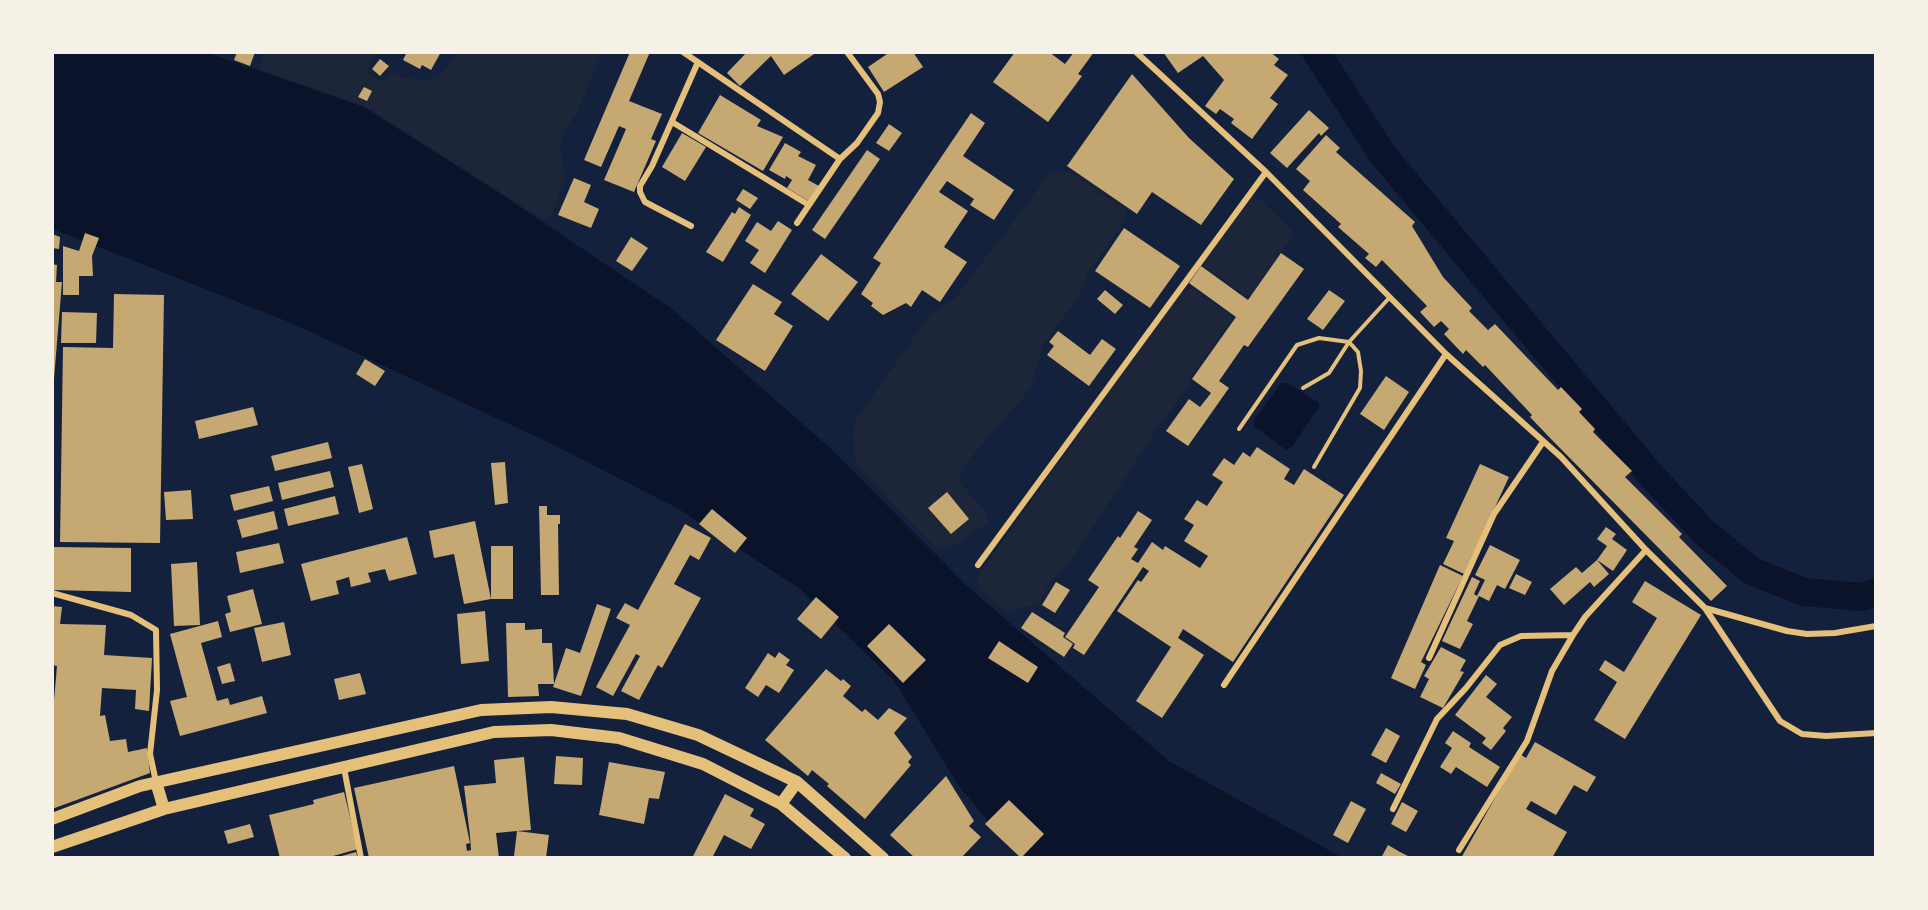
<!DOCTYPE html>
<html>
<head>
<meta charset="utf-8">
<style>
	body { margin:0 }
	#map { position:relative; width:1928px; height:910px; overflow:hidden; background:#14213d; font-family:Rubik,sans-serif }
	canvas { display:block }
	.frame { position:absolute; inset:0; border:54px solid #f6f1e7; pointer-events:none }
</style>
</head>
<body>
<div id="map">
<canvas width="1928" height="910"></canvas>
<div class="frame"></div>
</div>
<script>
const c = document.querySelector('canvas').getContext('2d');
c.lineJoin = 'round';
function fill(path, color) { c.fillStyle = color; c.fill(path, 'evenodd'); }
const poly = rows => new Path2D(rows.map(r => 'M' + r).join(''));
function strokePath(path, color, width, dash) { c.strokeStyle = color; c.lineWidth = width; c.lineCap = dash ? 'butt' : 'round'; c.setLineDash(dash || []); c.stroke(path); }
fill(poly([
	[265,53,379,53,366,71,381,81,395,72,401,78,428,80,440,76,458,53,602,53,576,115,567,126,560,146,565,178,550,218,544,220,365,106,261,70,260,66],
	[1068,171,1126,210,1124,223,1089,271,1077,299,1042,346,1031,388,962,468,960,483,987,513,988,524,949,548,936,548,856,465,853,433,856,420,929,316,955,298,1051,172],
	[1251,195,1257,197,1291,229,1292,236,1251,295,1246,296,1204,267,1204,263],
	[1193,288,1232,316,1232,320,1189,379,1189,386,1159,426,1064,571,1052,579,1039,603,1007,612,981,590,977,577,1180,293]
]), '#1d2539');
fill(poly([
	[52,53,208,53,364,107,501,194,672,309,830,448,967,586,1169,761,1341,857,1030,858,1008,845,958,785,895,682,800,589,677,508,550,443,289,322,53,229],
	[1281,383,1288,383,1319,403,1319,407,1291,448,1286,450,1255,427,1254,420]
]), '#0b132b');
strokePath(poly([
	[1316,52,1383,155,1650,474,1705,533,1752,571,1804,592,1862,597,1876,592]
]), '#0b132b', 28);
fill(poly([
	[237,52,255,52,250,66,234,60],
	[407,52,441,52,431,70,422,65,420,69,403,60],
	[630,52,650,52,629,101,662,114,651,139,656,141,634,192,604,180,626,129,619,126,601,167,584,160],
	[747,52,817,52,784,75,771,56,740,86,727,73],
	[890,52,913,52,923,67,884,92,868,67],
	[1015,52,1049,52,1065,64,1074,52,1094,52,1078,74,1082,76,1048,122,993,82],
	[1163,52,1270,52,1279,59,1274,65,1288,75,1270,98,1278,104,1252,139,1231,123,1234,119,1220,109,1216,114,1205,106,1224,80,1203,56,1178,73],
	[380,59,389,66,380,76,372,69],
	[1132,74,1189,138,1234,179,1201,225,1152,192,1137,214,1067,166],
	[364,87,372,91,367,101,358,97],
	[720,95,761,120,757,126,783,137,763,171,698,133],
	[1309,110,1329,128,1321,136,1319,133,1287,168,1270,153],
	[971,113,985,123,963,156,1014,190,994,220,970,205,974,199,947,181,939,192,968,211,944,247,967,262,940,302,922,290,911,307,906,303,883,315,871,306,873,303,861,294,881,263,873,258],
	[889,124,902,133,889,151,876,143],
	[682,133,706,147,685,181,662,167],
	[1326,135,1340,148,1336,152,1415,222,1412,226,1443,277,1472,308,1469,311,1488,330,1495,324,1558,390,1561,387,1582,409,1579,412,1595,429,1593,432,1632,471,1625,477,1682,534,1679,537,1727,586,1711,601,1551,439,1530,417,1532,415,1485,365,1483,367,1466,350,1463,354,1444,334,1449,329,1441,321,1434,327,1420,312,1427,306,1382,260,1376,267,1365,258,1369,254,1338,227,1341,224,1303,190,1310,181,1296,169],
	[785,143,801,152,798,156,816,165,808,180,819,186,810,202,787,188,792,180,786,176,785,179,769,170],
	[867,150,880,159,825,239,812,230],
	[574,178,591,185,584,202,599,209,591,228,558,215],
	[743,189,758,198,750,209,736,200],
	[739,207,751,215,723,262,706,252,732,212,735,214],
	[778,221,792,230,765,273,750,263,759,250,745,241,757,222,771,231],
	[1124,228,1180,266,1150,308,1095,271],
	[85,233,99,238,92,256,93,276,79,276,79,295,63,295,63,246,79,251],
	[52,234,60,237,59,249,52,248],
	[631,237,648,248,632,271,616,261],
	[1281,253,1304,269,1248,347,1244,345,1219,381,1229,388,1188,446,1166,431,1189,399,1200,407,1211,393,1192,379,1236,317,1189,283,1201,266,1248,300],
	[821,254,858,282,828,321,791,294],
	[52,264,57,265,56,282,62,282,54,379],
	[753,284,782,302,774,314,793,326,765,371,716,340],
	[1105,290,1123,305,1115,314,1097,299],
	[1329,290,1345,301,1323,330,1307,319],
	[114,294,164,295,160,543,60,542,63,347,113,348],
	[62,312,97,313,96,343,61,343],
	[1058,331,1090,355,1102,339,1116,349,1089,386,1047,355,1054,346,1049,342],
	[365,359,385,371,375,386,356,374],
	[1386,376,1409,392,1384,430,1360,414],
	[253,407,258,425,199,439,195,421],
	[328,442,332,458,275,471,271,456],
	[1257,447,1290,469,1284,479,1294,485,1304,469,1344,495,1233,662,1183,629,1178,638,1204,655,1162,718,1136,701,1171,647,1117,611,1138,580,1141,582,1149,571,1143,567,1084,655,1073,648,1075,644,1065,637,1099,587,1088,580,1118,536,1120,538,1138,511,1152,520,1134,547,1138,549,1131,559,1138,563,1152,542,1163,550,1165,546,1200,568,1208,556,1184,541,1194,525,1184,519,1197,500,1207,506,1223,482,1212,475,1224,458,1234,465,1243,452,1250,457],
	[505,462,508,503,495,505,491,463],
	[362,464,373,509,359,513,348,467],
	[1480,464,1509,477,1464,574,1443,564,1454,541,1446,538],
	[330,471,334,487,282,500,278,483],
	[269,486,273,501,234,511,230,495],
	[191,490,193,519,166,520,164,492],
	[947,492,969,519,951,534,928,508],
	[335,496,339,514,288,526,284,509],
	[539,506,547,506,547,515,560,515,560,524,558,524,559,595,541,595],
	[712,509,747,538,735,553,699,524],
	[274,511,278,529,242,538,237,520],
	[475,521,491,599,464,604,454,554,434,558,429,531],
	[685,524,711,538,699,560,690,555,674,584,701,598,662,668,658,665,639,700,621,691,640,656,636,654,613,696,596,687,630,625,616,618,625,603,638,610],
	[1606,527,1616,534,1612,539,1627,550,1613,571,1597,560,1609,574,1594,587,1590,582,1564,605,1550,589,1576,567,1582,573,1597,560,1607,546,1597,539],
	[407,537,417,574,389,581,385,569,368,573,371,582,351,587,349,577,336,581,339,594,311,601,301,564],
	[279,543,284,563,240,573,236,552],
	[1490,545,1520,560,1505,589,1497,585,1489,601,1479,596,1467,621,1473,624,1460,649,1442,641,1472,577,1480,581,1474,594,1477,596,1485,580,1475,575],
	[491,546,513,546,513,599,491,599],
	[53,547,131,548,131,592,52,590],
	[197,562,200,625,174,626,171,564],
	[1440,565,1463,576,1421,662,1426,665,1415,689,1391,678],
	[1516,574,1532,582,1525,595,1509,588],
	[1645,581,1701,615,1625,739,1594,720,1617,682,1599,670,1605,660,1624,672,1657,618,1632,602],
	[1056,582,1070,590,1055,613,1042,605],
	[253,589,262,624,230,632,225,614,231,612,227,596],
	[816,597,839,617,821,639,797,619],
	[597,604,611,609,581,696,553,687,566,648,580,653],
	[52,606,62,607,60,624,106,625,104,655,152,658,149,711,135,709,136,690,102,688,100,716,105,715,110,741,126,739,128,752,147,748,150,773,52,809,52,723,57,666,52,665],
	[485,611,489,661,461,664,457,614],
	[1032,612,1065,633,1063,637,1073,644,1064,657,1021,628],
	[218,621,222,637,201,643,217,701,228,698,230,705,262,696,267,713,180,736,170,701,187,697,170,634],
	[284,622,291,655,262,662,254,628],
	[506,623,525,623,525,630,542,629,542,643,552,643,554,684,538,684,539,696,508,697],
	[889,624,926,660,903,683,867,646],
	[999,641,1038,667,1028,683,988,658],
	[1441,647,1466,660,1460,671,1464,672,1443,708,1420,697,1429,679,1424,676],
	[779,652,790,660,786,665,794,670,779,693,766,685,758,697,745,688,768,653,775,658],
	[230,663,235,681,222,684,217,667],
	[826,669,841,681,843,679,851,686,843,696,862,712,865,709,878,720,889,708,907,718,894,733,912,757,908,762,911,765,865,819,827,786,829,784,812,770,808,776,765,740],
	[360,673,366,694,339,700,334,679],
	[1486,675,1497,684,1486,697,1512,717,1503,728,1506,731,1491,750,1482,743,1486,738,1455,715],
	[1386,728,1400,736,1386,763,1371,755],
	[1453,731,1471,743,1469,747,1500,767,1487,787,1456,767,1451,774,1440,767,1452,748,1445,743],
	[1535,742,1596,777,1587,792,1574,785,1556,815,1531,801,1526,809,1567,832,1552,858,1461,858,1520,754,1526,758],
	[556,756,583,758,582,785,554,784],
	[524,757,531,830,517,831,549,835,546,858,514,856,517,831,496,833,499,858,369,858,354,788,454,766,470,843,466,844,467,851,471,850,470,836,464,786,496,783,494,760],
	[609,762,665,772,659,799,649,798,644,824,599,815],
	[1381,773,1401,784,1395,794,1376,783],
	[946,776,974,821,969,826,981,837,961,858,915,858,890,835],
	[344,792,358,849,326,858,280,858,269,815,314,804,313,800],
	[725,794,754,809,750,816,765,824,751,849,724,835,712,858,692,858],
	[1009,800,1044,834,1021,858,985,824],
	[1351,801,1366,809,1348,843,1333,835],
	[1402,802,1418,811,1406,832,1391,824],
	[250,824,254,837,228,844,224,831],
	[1388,845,1400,852,1412,858,1381,858],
	[356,852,358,858,338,858,338,857]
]), '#c6a872');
strokePath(poly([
	[1239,429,1297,345,1319,338,1349,342,1329,373,1303,388],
	[1314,467,1360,388,1361,371,1358,352,1349,342,1390,297]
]), '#e5c07b', 4);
strokePath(poly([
	[683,52,840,159],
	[1136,52,1266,172,1446,354,1561,457,1646,550,1705,608,1787,631,1807,634,1835,633,1876,626],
	[672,122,809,205,840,159,857,143,878,113,880,102,878,94,847,52],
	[797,223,809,205],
	[691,226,645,202,640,192,640,186,652,166,698,62],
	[978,565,1266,172],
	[52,593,131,615,156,630,157,690,150,754,156,782],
	[1705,608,1780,721,1802,734,1826,736,1876,733],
	[1429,658,1494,514,1543,442],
	[1224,685,1446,354],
	[344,768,361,858],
	[1393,809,1437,719,1466,688,1500,645,1521,636,1573,635],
	[1459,850,1527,741,1552,671,1573,635,1585,617,1646,550]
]), '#e5c07b', 6);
strokePath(poly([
	[156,782,164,809],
	[781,804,797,782],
	[52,819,140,786,320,746,481,710,551,707,627,714,698,735,797,782,883,858],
	[52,847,164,809,494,732,551,730,619,738,703,764,781,804,845,858]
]), '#e5c07b', 12);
</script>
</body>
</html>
